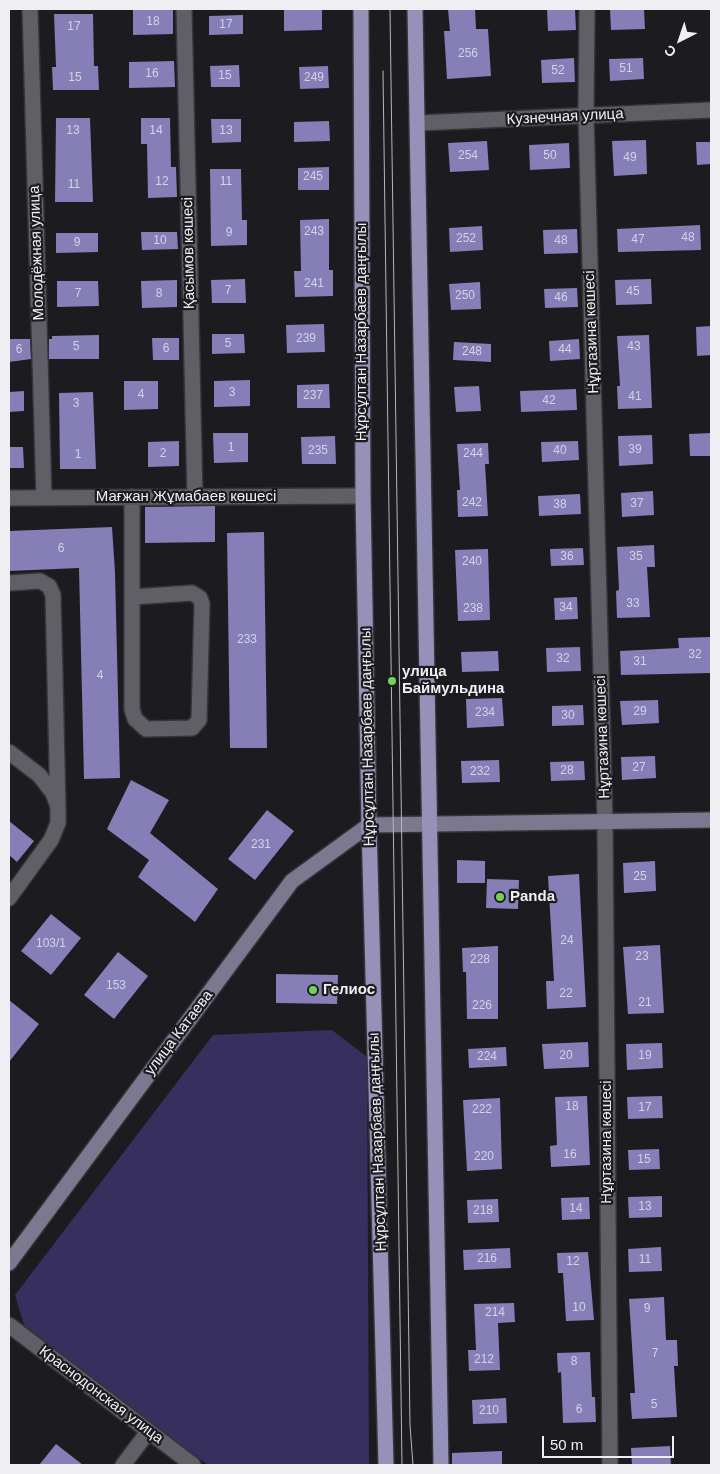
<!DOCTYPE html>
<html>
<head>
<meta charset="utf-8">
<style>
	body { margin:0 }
	#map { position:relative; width:720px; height:1474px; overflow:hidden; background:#1c1b20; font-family:Arial,sans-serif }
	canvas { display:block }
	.frame { position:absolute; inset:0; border:10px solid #efeff3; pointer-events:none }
	.north { position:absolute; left:655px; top:15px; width:50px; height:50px; -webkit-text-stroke:4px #1c1b20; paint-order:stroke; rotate:221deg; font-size:14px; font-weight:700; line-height:20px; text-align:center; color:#efeff3 }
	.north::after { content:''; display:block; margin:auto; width:18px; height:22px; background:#efeff3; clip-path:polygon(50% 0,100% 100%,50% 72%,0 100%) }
	.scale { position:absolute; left:542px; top:1436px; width:132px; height:22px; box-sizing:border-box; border:2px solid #efeff3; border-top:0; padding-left:6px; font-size:15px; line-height:18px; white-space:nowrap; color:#efeff3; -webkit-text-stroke:4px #1c1b20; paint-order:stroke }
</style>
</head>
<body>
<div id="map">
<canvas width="720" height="1474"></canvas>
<div class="frame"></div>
<div class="north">С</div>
<div class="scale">50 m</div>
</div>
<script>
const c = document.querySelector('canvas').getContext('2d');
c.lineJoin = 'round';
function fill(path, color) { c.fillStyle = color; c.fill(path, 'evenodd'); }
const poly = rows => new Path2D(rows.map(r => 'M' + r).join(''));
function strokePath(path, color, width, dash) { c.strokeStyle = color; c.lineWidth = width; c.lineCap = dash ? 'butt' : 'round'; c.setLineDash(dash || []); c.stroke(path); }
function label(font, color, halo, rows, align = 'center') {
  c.font = font + ' Arial,sans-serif'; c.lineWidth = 4.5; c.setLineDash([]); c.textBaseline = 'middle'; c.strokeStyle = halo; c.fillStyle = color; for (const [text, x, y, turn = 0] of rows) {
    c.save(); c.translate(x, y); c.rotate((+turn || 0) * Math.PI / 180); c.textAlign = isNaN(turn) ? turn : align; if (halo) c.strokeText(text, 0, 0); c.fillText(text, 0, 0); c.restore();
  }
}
fill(poly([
	[332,1030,367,1057,369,1465,208,1465,27,1335,15,1295,213,1035]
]), '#372f5d');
fill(poly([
	[173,9,173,34,133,35,133,10],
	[284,9,322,9,322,30,284,31],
	[448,9,475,9,476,29,488,29,491,76,447,79,444,31,450,31],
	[547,9,575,9,576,30,548,31],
	[610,9,644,9,645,29,611,30],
	[54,14,93,14,94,66,98,66,99,90,53,90,52,67,56,67],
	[243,15,243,34,209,35,209,16],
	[574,58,575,82,542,83,541,60],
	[643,58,644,79,610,81,609,59],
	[174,61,175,87,129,88,129,62],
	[239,65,240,87,211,87,210,66],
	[328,66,329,88,300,89,299,67],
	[56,118,90,118,93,202,55,202],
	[141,118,170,118,171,167,176,167,177,197,148,198,147,144,141,144],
	[211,119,241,119,241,142,212,143],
	[329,121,330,141,294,142,294,122],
	[646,140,647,174,614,176,612,141],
	[487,141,489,170,450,172,448,143],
	[696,142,711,142,711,164,697,165],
	[569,143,570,168,530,170,529,145],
	[329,167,329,190,298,190,298,168],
	[210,169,241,169,242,220,247,220,247,245,211,246],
	[329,219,329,270,333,270,333,296,295,297,294,271,301,271,300,220],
	[700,225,701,250,618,252,617,229],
	[482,226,483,250,450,252,449,228],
	[577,229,578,253,544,254,543,230],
	[141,232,177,232,178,249,142,250],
	[56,233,98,233,98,252,56,253],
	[245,279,246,303,212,303,211,280],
	[651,279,652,304,616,305,615,280],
	[177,280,177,307,142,308,141,281],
	[57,281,98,281,99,306,57,307],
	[480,282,481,309,451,310,449,284],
	[577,288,578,307,545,308,544,289],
	[324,324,325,352,287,353,286,325],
	[711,326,711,355,697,356,696,327],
	[212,334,244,334,245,353,212,354],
	[99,335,99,359,49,359,49,339,52,339,52,336],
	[649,335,652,408,618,409,617,386,620,386,617,336],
	[152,338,179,338,179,360,153,360],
	[9,339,30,339,31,359,9,362],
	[579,339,580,359,550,361,549,341],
	[454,342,491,344,491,362,453,360],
	[250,380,250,406,214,407,214,381],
	[124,381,158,381,158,409,124,410],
	[329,384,330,408,297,408,297,385],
	[479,386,481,411,456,412,454,387],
	[576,389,577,410,521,412,520,391],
	[24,391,24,411,9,412,9,392],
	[93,392,96,469,60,469,59,393],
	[213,433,248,433,248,462,214,463],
	[711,433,711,456,690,456,689,434],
	[652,435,653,464,619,466,618,436],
	[335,436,336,464,302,464,301,437],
	[179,441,179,466,148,467,148,442],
	[578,441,579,460,542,462,541,442],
	[488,443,489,464,485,464,488,516,458,517,457,490,460,490,457,444],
	[9,447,23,447,24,468,9,468],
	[653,491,654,515,622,517,621,493],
	[580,494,581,514,539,516,538,496],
	[215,506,215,542,145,543,145,507],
	[112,527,115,572,120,778,84,779,79,568,9,571,9,531],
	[264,532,267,748,230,748,227,533],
	[654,545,655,567,647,567,650,617,617,618,616,591,619,590,617,547],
	[583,548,584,565,551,566,550,549],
	[488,549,490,620,458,621,455,550],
	[577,597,578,619,555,620,554,598],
	[711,637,711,673,621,675,620,651,679,648,678,638],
	[580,647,581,671,547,672,546,648],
	[498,651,499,671,462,672,461,652],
	[502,698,504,726,467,728,466,699],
	[658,700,659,723,622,725,620,701],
	[583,705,584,725,552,726,552,706],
	[655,756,656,778,622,780,621,757],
	[499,760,500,782,462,783,461,761],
	[584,761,585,780,551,781,550,762],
	[131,780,169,800,150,833,218,889,195,922,138,877,149,860,107,829],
	[267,810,294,831,255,880,228,859],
	[9,821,34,841,17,862,9,855],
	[457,860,485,861,485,883,457,883],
	[655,861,656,891,624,893,623,863],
	[579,874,586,1007,547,1009,546,981,554,981,548,876],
	[487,879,519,880,518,909,486,908],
	[51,914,81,938,51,975,21,951],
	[660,945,664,1013,628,1014,623,947],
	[498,946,498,1019,467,1019,466,972,463,972,462,948],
	[118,952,148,976,114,1019,84,995],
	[276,974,338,975,337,1004,276,1003],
	[9,1000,39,1024,9,1062],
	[588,1042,589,1067,544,1069,542,1044],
	[662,1043,663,1068,627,1070,626,1044],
	[506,1047,507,1066,469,1068,468,1049],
	[587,1096,590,1165,551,1167,550,1146,557,1145,555,1097],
	[662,1096,663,1118,628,1119,627,1097],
	[500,1098,502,1169,467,1171,463,1100],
	[659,1149,660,1169,629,1170,628,1150],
	[662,1196,662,1217,629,1218,628,1197],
	[589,1197,590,1219,562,1220,561,1198],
	[498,1199,499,1222,468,1223,467,1200],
	[661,1247,662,1271,629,1272,628,1249],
	[510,1248,511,1268,464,1270,463,1250],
	[588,1252,594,1320,566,1321,563,1273,558,1273,557,1253],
	[664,1297,666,1340,677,1340,678,1366,674,1366,677,1417,632,1419,630,1393,635,1393,629,1299],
	[514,1303,515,1322,498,1323,500,1370,469,1371,468,1350,476,1350,474,1304],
	[590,1352,592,1397,595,1397,596,1422,563,1423,561,1372,558,1373,557,1353],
	[506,1398,507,1423,473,1424,472,1400],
	[56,1444,83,1465,39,1465],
	[670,1446,671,1465,632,1465,631,1448],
	[502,1451,502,1465,452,1465,452,1453]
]), '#857eb7');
const street = poly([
	[30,9,44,498],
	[184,9,195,497],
	[587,9,586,116,605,822,610,1465],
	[418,123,711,110],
	[9,498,363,496],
	[9,583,40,581,49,586,53,595,58,807],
	[132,597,192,593,200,598,202,604,199,720,192,728,146,729,135,719,132,709,132,497],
	[9,752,39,775,53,793,58,807,58,823,51,840,9,898],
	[9,1325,193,1465],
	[123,1465,148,1432]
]);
const secondary = poly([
	[9,1263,292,881,369,825,711,820]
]);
const primary = poly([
	[361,9,363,496,369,825,386,1465],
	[415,9,441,1465]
]);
strokePath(street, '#353539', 18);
strokePath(secondary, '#353539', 18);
strokePath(primary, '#353539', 18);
strokePath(street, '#605f66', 15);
strokePath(secondary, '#7b7890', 15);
strokePath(primary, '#9691b9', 15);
strokePath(poly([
	[390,9,410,1425,413,1465],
	[383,71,402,1465]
]), '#b7b7bb', 1);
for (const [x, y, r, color] of [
	[392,681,5,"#74d25b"],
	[500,897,5,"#74d25b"],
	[313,990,5,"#74d25b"]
]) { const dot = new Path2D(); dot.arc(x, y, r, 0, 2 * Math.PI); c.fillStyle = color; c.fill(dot); strokePath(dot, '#1c1b20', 2); }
label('12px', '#d4d3e4', null, [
	["18",153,22],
	["17",226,25],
	["17",74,27],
	["256",468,54],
	["51",626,69],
	["52",558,71],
	["16",152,74],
	["15",225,76],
	["15",75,78],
	["249",314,78],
	["13",73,131],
	["14",156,131],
	["13",226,131],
	["254",468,156],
	["50",550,156],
	["49",630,158],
	["245",313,177],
	["12",162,182],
	["11",226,182],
	["11",74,185],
	["243",314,232],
	["9",229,233],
	["48",688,238],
	["252",466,239],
	["47",638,240],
	["10",160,241],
	["48",561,241],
	["9",77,243],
	["241",314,284],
	["7",228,291],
	["45",633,292],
	["7",78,294],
	["8",159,294],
	["250",465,296],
	["46",561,298],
	["239",306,339],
	["5",228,344],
	["5",76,347],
	["43",634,347],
	["6",166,349],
	["6",19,350],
	["44",565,350],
	["248",472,352],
	["3",232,393],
	["4",141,395],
	["237",313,396],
	["41",635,397],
	["42",549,401],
	["3",76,404],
	["1",231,448],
	["39",635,450],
	["235",318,451],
	["40",560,451],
	["2",163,454],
	["244",473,454],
	["1",78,455],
	["242",472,503],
	["37",637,504],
	["38",560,505],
	["6",61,549],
	["36",567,557],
	["35",636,557],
	["240",472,562],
	["33",633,604],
	["34",566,608],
	["238",473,609],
	["233",247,640],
	["32",695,655],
	["32",563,659],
	["31",640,662],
	["4",100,676],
	["29",640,712],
	["234",485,713],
	["30",568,716],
	["27",639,768],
	["28",567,771],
	["232",480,772],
	["231",261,845],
	["25",640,877],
	["24",567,941],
	["103/1",51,944],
	["23",642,957],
	["228",480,960],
	["153",116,986],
	["22",566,994],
	["21",645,1003],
	["226",482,1006],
	["20",566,1056],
	["19",645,1056],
	["224",487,1057],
	["18",572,1107],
	["17",645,1108],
	["222",482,1110],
	["16",570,1155],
	["220",484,1157],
	["15",644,1160],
	["13",645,1207],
	["14",576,1209],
	["218",483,1211],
	["216",487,1259],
	["11",645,1260],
	["12",573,1262],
	["10",579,1308],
	["9",647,1309],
	["214",495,1313],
	["7",655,1354],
	["212",484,1360],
	["8",574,1362],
	["5",654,1405],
	["6",579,1410],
	["210",489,1411]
]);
label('15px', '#efeff3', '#1c1b20', [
	["Кузнечная улица",565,117,-3],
	["Молодёжная улица",37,253,-92],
	["Қасымов көшесі",189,253,-91],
	["Нұрсұлтан Назарбаев даңғылы",362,332,-90],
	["Нұртазина көшесі",592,332,-92],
	["Мағжан Жұмабаев көшесі",186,497],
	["Нұрсұлтан Назарбаев даңғылы",368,737,-91],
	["Нұртазина көшесі",603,737,-92],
	["улица Катаева",179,1033,-53],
	["Нұрсұлтан Назарбаев даңғылы",378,1142,-92],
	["Нұртазина көшесі",607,1142,-90],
	["Краснодонская улица",101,1395,37]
]);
label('bold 15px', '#efeff3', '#1c1b20', [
	["улица",402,672],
	["Баймульдина",402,689],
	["Panda",510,897],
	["Гелиос",323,990]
], 'left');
</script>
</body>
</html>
